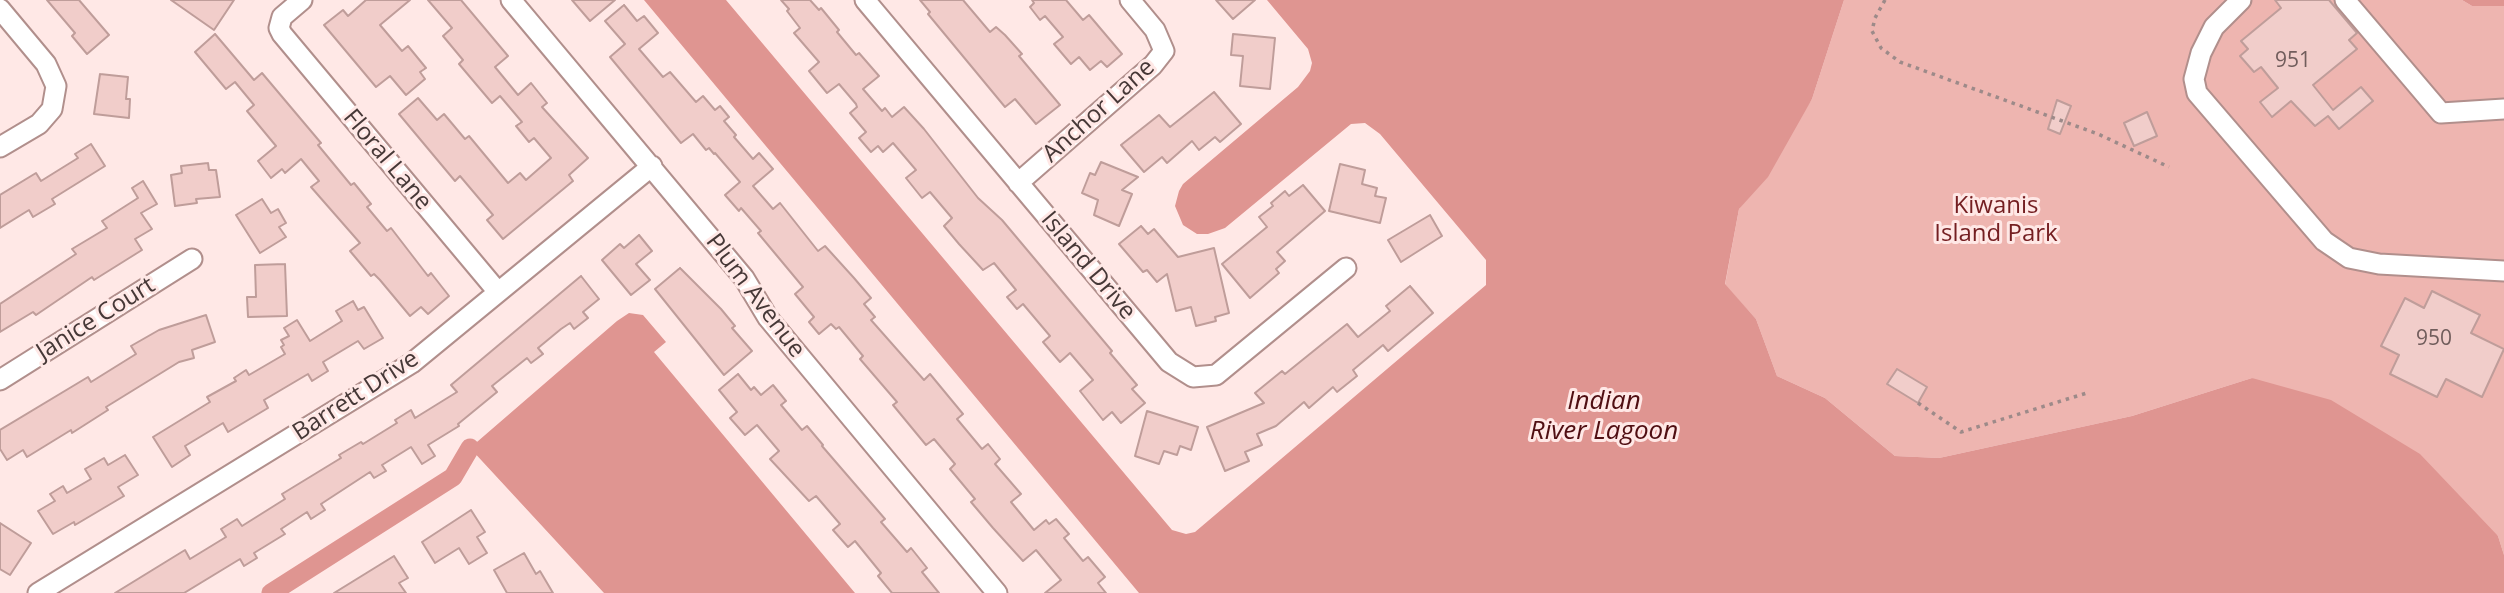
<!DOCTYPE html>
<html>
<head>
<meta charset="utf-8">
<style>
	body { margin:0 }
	canvas { display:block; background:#ffe8e6 }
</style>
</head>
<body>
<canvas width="2504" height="593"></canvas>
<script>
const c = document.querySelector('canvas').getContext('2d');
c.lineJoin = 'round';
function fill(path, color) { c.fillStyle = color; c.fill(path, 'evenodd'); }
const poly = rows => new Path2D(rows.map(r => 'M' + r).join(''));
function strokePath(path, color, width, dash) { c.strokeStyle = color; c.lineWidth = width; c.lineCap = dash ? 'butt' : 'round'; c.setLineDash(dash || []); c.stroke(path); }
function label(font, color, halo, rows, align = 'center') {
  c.font = font + ' "Open Sans",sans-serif'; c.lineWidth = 6; c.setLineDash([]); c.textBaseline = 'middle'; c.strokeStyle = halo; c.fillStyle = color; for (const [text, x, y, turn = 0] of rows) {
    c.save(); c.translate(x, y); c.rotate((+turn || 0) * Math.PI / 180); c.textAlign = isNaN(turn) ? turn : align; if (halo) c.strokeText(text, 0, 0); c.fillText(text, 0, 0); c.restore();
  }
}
fill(poly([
	[1844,0,2462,0,2472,6,2504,6,2504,555,2498,536,2252,378,2132,416,1939,458,1895,456,1825,398,1777,376,1756,319,1725,285,1739,209,1812,99]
]), '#eeb5b0');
fill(poly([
	[644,0,726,0,1172,530,1186,534,1195,532,1486,285,1486,260,1380,134,1365,123,1351,124,1225,228,1208,234,1197,234,1183,225,1175,206,1179,191,1183,184,1298,87,1310,71,1312,63,1308,49,1267,0,1844,0,1812,99,1768,177,1739,209,1725,284,1756,319,1777,376,1825,398,1895,456,1939,458,2132,416,2252,378,2331,400,2420,454,2498,536,2504,555,2504,593,1139,593],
	[2462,0,2504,0,2504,6,2472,6],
	[629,313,643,315,666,342,654,352,855,593,604,593,470,448,617,321]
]), '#df9591');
strokePath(poly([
	[271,593,453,477,470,448]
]), '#df9591', 19);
const building = poly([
	[47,0,79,0,109,35,87,54,72,36,75,33,47,0],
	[171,0,234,0,214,30,171,0],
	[366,0,410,0,380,25,402,51,408,46,426,68,420,72,425,79,406,95,390,76,376,87,324,25,343,10,348,16,366,0],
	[428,0,461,0,508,56,495,67,518,95,531,83,547,103,542,107,588,158,569,175,573,181,503,239,487,220,493,215,460,176,455,181,399,114,418,98,437,120,444,114,465,139,469,136,508,183,520,173,526,180,551,158,534,138,529,142,516,126,522,122,500,96,492,103,459,64,463,60,443,36,452,28,428,0],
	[572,0,615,0,590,21,572,0],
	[781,0,810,0,819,10,821,8,839,30,837,32,856,55,859,53,879,76,863,89,882,111,885,108,892,117,904,107,924,129,978,198,1002,220,1112,351,1110,353,1137,385,1132,389,1145,403,1121,423,1112,412,1103,420,1080,391,1093,380,1070,353,1060,362,1043,342,1050,336,1023,304,1017,309,1007,297,1016,290,994,263,983,270,959,244,944,226,952,218,930,192,922,198,906,178,916,170,893,143,883,152,878,146,871,152,859,138,866,132,850,113,857,107,856,104,839,84,827,93,809,71,819,62,794,33,800,28,787,11,789,9,781,0],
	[920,0,963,0,990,32,996,27,1005,35,1022,54,1019,56,1060,105,1036,124,1015,99,1005,107,928,14,930,12,920,0],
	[1032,0,1066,0,1083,20,1089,15,1122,54,1107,67,1101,61,1090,70,1079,57,1071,64,1054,44,1063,37,1045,16,1040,20,1030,7,1034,3,1032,0],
	[1216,0,1255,0,1233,19,1216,0],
	[2275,0,2329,0,2357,33,2349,40,2357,49,2313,85,2333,110,2361,87,2373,101,2339,129,2328,116,2315,126,2291,101,2272,117,2260,102,2278,88,2261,67,2254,72,2240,56,2248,49,2241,41,2281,8,2275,0],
	[624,5,637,21,644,16,658,33,639,49,663,77,670,72,696,102,703,96,715,110,720,106,729,117,724,121,736,135,734,137,753,159,759,153,773,169,753,186,773,209,780,203,818,251,825,246,854,278,871,298,864,304,875,317,871,320,924,380,930,374,963,414,957,419,982,449,988,444,1000,459,995,464,1021,494,1011,502,1034,530,1046,520,1049,524,1056,519,1069,534,1064,538,1083,561,1088,557,1105,577,1098,583,1106,593,1045,593,1061,580,1036,550,1023,561,993,528,971,502,975,499,950,469,955,464,934,439,926,445,893,405,897,402,860,359,863,356,839,327,836,329,831,324,819,334,809,322,814,317,795,294,803,287,758,233,761,231,741,208,739,211,725,195,740,182,715,153,714,154,709,148,706,150,693,134,681,143,610,57,625,44,605,21,624,5],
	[215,34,254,80,262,73,321,143,318,145,351,185,354,183,371,204,367,207,387,231,391,228,428,276,431,273,449,296,428,314,421,307,410,316,380,280,374,274,371,276,350,251,360,243,311,187,319,181,301,159,285,173,282,169,271,178,258,161,276,146,247,111,254,105,235,82,226,89,195,52,215,34],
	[1233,34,1275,38,1270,89,1240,86,1243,56,1231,55,1233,34],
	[100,74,128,77,126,99,130,99,129,118,94,114,100,74],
	[1214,92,1241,124,1220,142,1215,137,1199,150,1192,141,1167,163,1162,157,1144,172,1121,145,1159,115,1170,127,1214,92],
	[2057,100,2071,106,2060,134,2048,129,2057,100],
	[2147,112,2157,136,2134,146,2124,123,2147,112],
	[91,144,105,166,52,199,55,204,33,217,29,210,0,228,0,195,36,173,41,181,78,158,75,154,91,144],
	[1101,162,1138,177,1122,190,1132,194,1119,226,1094,215,1098,200,1082,193,1090,173,1095,175,1101,162],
	[208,163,209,170,216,170,220,197,196,199,197,203,175,206,171,175,182,173,181,166,208,163],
	[1340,164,1365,170,1362,184,1377,188,1375,196,1386,198,1380,223,1329,211,1340,164],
	[143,181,157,204,141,213,152,229,135,239,142,250,94,280,92,277,36,315,33,312,0,332,0,304,76,254,72,249,107,228,102,221,138,198,132,188,143,181],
	[1303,185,1325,211,1277,252,1285,261,1276,269,1279,273,1250,298,1222,264,1267,227,1259,217,1273,206,1271,203,1285,191,1289,196,1303,185],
	[262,199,271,213,278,209,286,223,279,227,286,237,260,253,236,215,262,199],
	[1430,215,1442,236,1401,262,1388,240,1430,215],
	[1141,226,1148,234,1154,229,1178,257,1214,248,1229,313,1215,317,1216,321,1196,326,1191,307,1176,311,1167,274,1157,282,1147,270,1143,272,1119,244,1141,226],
	[639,235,652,251,636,264,650,280,631,295,602,260,620,244,624,248,639,235],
	[285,264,287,316,248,317,247,297,256,297,255,265,285,264],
	[680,268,721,309,735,326,732,328,752,351,724,375,655,289,680,268],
	[581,276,599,299,583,312,588,318,574,329,570,323,561,329,538,348,543,354,531,363,527,358,492,386,497,392,458,424,459,426,428,445,435,456,422,464,411,447,382,465,386,471,374,478,370,472,321,504,325,510,311,519,307,512,281,529,285,534,254,553,257,558,244,566,240,559,184,593,115,593,185,550,190,559,226,537,221,529,237,519,242,526,285,499,282,494,341,458,339,455,361,442,363,444,397,423,395,420,411,410,415,418,457,392,451,385,581,276],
	[1410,286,1433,313,1388,351,1383,345,1353,370,1357,376,1337,392,1333,387,1309,408,1304,402,1276,426,1257,434,1262,445,1245,452,1249,461,1225,471,1207,427,1264,403,1255,393,1282,371,1285,374,1347,324,1358,337,1390,311,1386,306,1410,286],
	[2432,291,2480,315,2471,333,2504,349,2482,397,2446,379,2437,397,2390,374,2399,355,2381,346,2405,298,2424,308,2432,291],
	[353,301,358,310,364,307,383,338,364,349,358,341,323,362,328,371,312,381,308,374,264,400,268,408,228,432,223,423,185,446,190,455,172,467,153,437,210,402,207,397,236,381,234,378,246,370,249,375,285,354,281,347,284,345,281,340,289,336,284,328,297,320,310,341,342,321,336,311,353,301],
	[206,315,215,342,192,350,194,358,179,362,106,407,108,410,72,433,71,430,27,457,23,450,7,460,0,449,0,430,88,377,91,382,136,354,131,346,159,330,206,315],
	[1897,369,1927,387,1918,403,1887,384,1897,369],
	[738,374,751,390,754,387,761,395,773,385,786,401,781,405,802,430,807,426,823,445,822,446,885,519,881,522,907,552,911,548,927,568,922,572,939,593,892,593,878,576,881,573,855,541,848,547,833,530,840,524,816,496,809,501,770,459,779,451,757,425,745,435,730,418,737,412,719,390,738,374],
	[1147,411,1198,427,1191,450,1180,446,1177,455,1164,451,1159,464,1135,456,1147,411],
	[125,455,138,475,118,487,124,496,75,525,74,522,53,534,38,511,55,501,50,494,63,486,67,493,91,479,85,469,104,458,108,465,125,455],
	[471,510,485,532,477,537,487,553,469,564,459,548,435,563,422,542,471,510],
	[0,523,31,543,10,575,0,569,0,523],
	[524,553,536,574,540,571,553,593,507,593,494,570,524,553],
	[394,556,408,578,399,583,406,593,334,593,394,556]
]);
fill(building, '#f1cdca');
strokePath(building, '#bf9d9a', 2);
const street = poly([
	[302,0,282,17,279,28,282,34,498,292],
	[511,0,744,278,768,318,997,593],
	[865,0,1169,362,1193,377,1216,375,1346,268],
	[2241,0,2214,27,2201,53,2194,79,2197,93,2324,241,2349,258,2379,264,2504,271],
	[2345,0,2441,113,2504,109],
	[0,9,46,64,56,86,52,109,39,124,0,147],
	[1018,183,1153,65,1164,51,1155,30,1130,0],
	[0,380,192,259],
	[38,593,412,363,652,166]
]);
strokePath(street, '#b18f8c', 23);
strokePath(poly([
	[1885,0,1875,18,1872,31,1881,48,1900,62,2098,134,2169,167],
	[1918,403,1961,432,2090,392]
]), '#9d8a89', 3.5, [3.5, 5]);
strokePath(street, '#fff', 19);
label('21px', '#715d5c', null, [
	["951",2293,61],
	["950",2434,339]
]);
label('24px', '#463837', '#ffe8e6', [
	["Anchor Lane",1099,111,-42],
	["Floral Lane",387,160,50],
	["Island Drive",1088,266,50],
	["Plum Avenue",755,296,53],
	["Janice Court",96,319,-32],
	["Barrett Drive",356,396,-33]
]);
label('24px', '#741e21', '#ffe8e6', [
	["Kiwanis",1996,206],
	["Island Park",1996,234]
]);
label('italic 26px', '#500e12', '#ffe8e6', [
	["Indian",1604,402],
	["River Lagoon",1604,432]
]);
</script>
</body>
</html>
